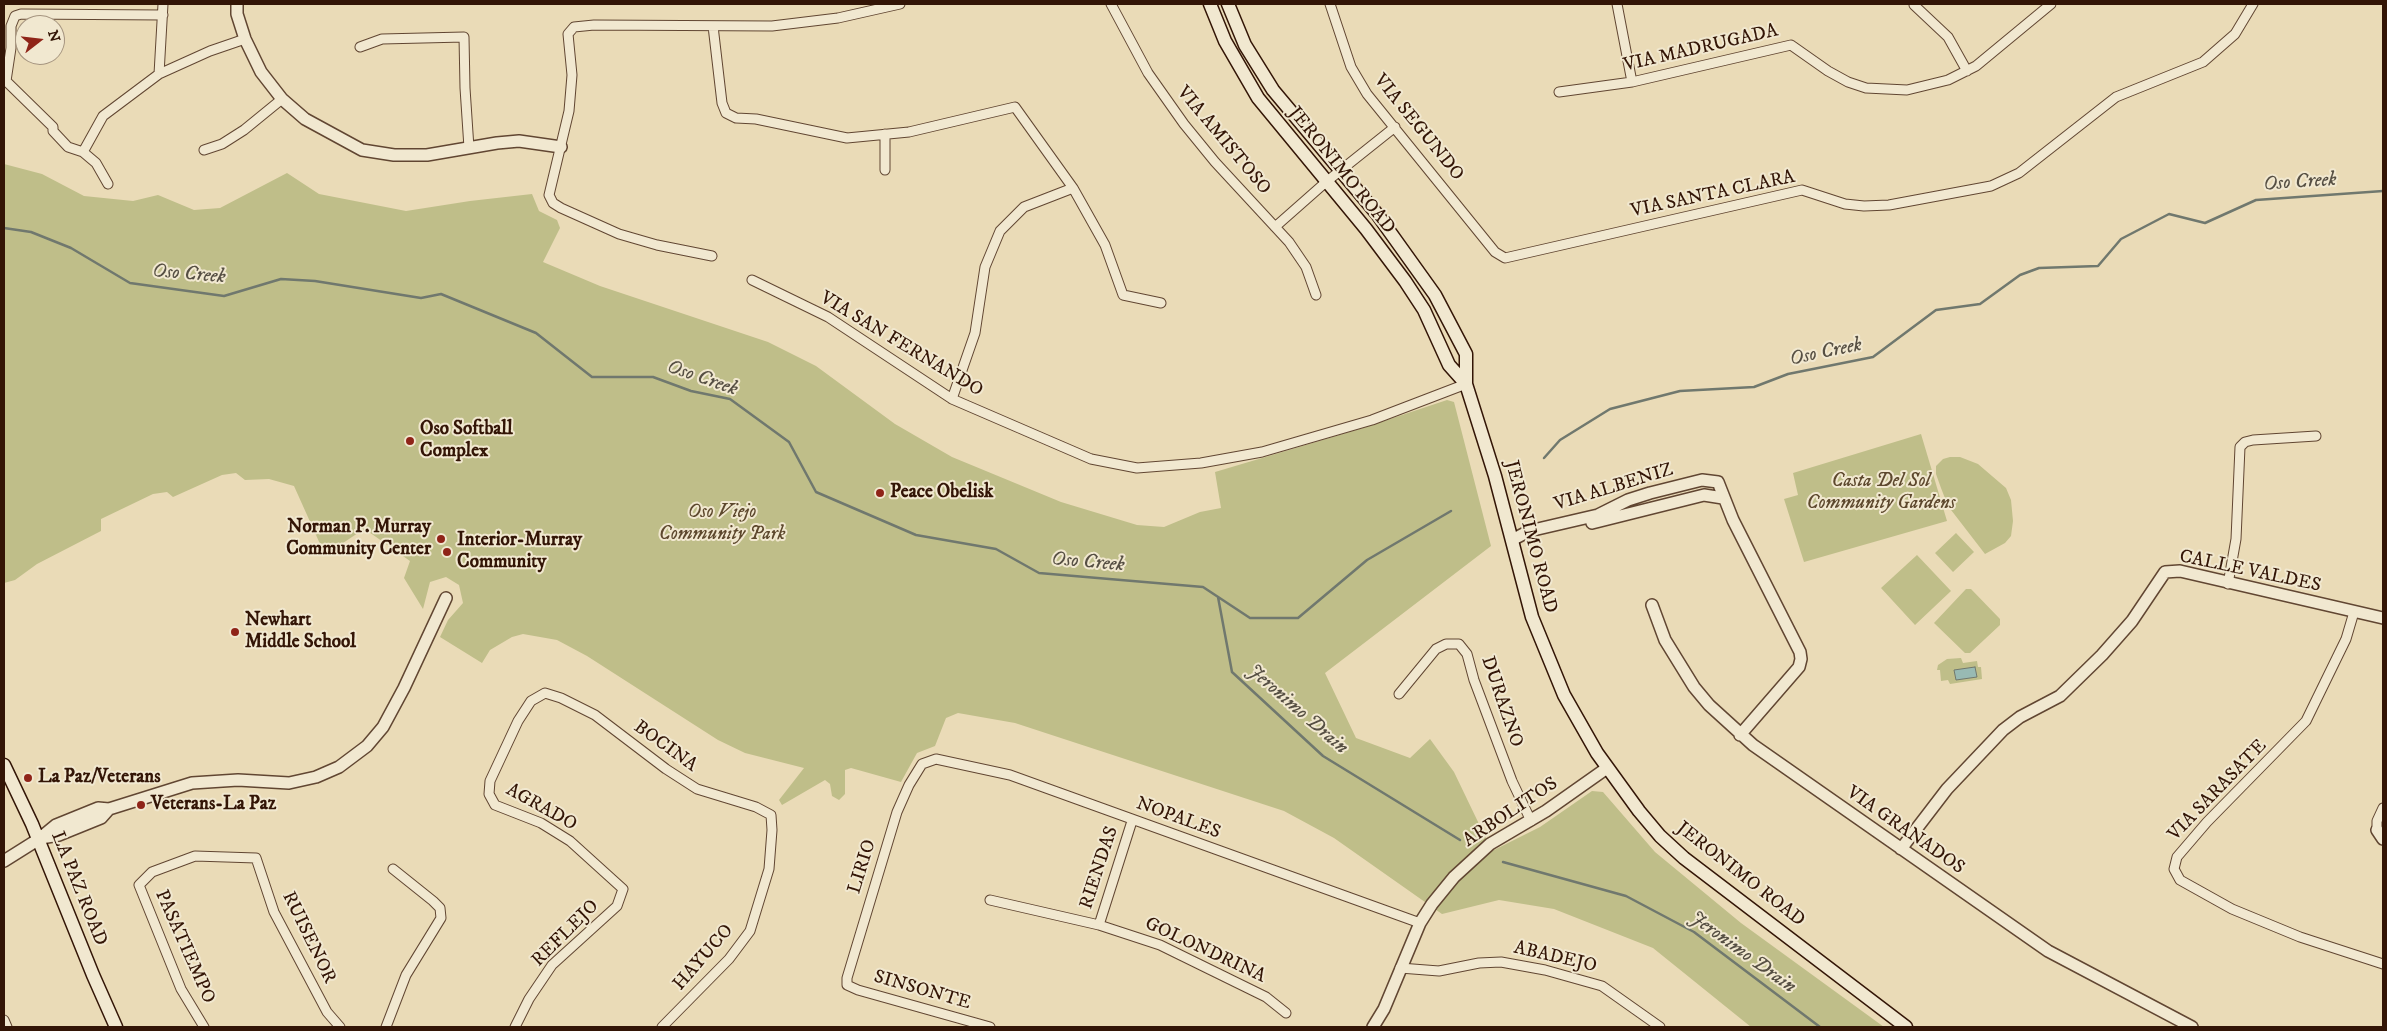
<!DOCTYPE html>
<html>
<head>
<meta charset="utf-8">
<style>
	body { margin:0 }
	#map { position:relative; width:2387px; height:1031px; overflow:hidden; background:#eadbb7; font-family:"IM FELL DW Pica",serif }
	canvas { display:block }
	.frame { position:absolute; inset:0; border:5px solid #331506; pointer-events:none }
	.north { position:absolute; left:15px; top:15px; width:50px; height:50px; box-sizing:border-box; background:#f1e8d0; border:1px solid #a5947f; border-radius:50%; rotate:74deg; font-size:14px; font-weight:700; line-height:20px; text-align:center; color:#331506 }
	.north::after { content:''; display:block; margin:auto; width:18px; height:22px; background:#8f2418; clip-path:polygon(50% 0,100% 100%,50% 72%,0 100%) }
</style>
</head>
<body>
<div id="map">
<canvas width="2387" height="1031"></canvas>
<div class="frame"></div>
<div class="north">N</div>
</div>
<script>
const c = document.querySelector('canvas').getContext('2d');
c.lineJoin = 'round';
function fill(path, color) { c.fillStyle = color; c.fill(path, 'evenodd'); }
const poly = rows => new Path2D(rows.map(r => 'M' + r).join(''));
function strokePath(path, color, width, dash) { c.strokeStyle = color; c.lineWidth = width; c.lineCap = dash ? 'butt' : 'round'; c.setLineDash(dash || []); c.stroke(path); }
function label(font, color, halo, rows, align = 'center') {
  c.font = font + ' "IM FELL DW Pica",serif'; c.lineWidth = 4; c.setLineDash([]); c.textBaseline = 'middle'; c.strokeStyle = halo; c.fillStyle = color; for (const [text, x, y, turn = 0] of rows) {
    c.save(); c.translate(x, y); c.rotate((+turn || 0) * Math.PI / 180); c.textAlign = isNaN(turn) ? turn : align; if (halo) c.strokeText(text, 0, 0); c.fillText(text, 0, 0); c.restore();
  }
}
fill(poly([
	[4,164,42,174,84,196,133,201,158,195,194,210,220,208,287,173,319,194,406,211,470,201,532,194,539,211,557,220,560,228,543,262,600,286,768,342,816,366,895,424,952,457,1061,502,1137,525,1164,527,1200,512,1221,508,1215,472,1363,428,1447,400,1454,402,1491,546,1325,673,1356,738,1410,758,1430,739,1454,772,1492,851,1540,827,1592,791,1603,792,1655,852,1741,923,1884,1027,1751,1027,1653,948,1554,909,1499,900,1442,914,1334,838,1284,811,1015,723,958,713,946,718,935,746,917,753,901,782,851,768,845,770,845,794,839,800,832,796,830,784,825,780,782,805,779,800,804,768,745,753,718,740,587,656,557,640,523,634,512,637,490,650,482,663,440,637,448,620,463,603,459,585,446,577,430,582,423,609,404,578,410,561,369,532,361,531,325,555,294,486,269,479,245,480,236,473,222,475,173,497,167,492,153,494,101,519,101,531,37,564,15,580,4,583],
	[1921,434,1947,521,1804,562,1784,499,1798,495,1793,473],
	[1950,457,1960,457,1978,464,2006,488,2011,500,2013,521,2011,536,2005,543,1985,554,1948,506,1941,488,1936,474,1936,466,1943,459],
	[1956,533,1974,552,1953,572,1935,553],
	[1917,555,1951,591,1915,625,1881,588],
	[1966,589,1971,589,2000,619,2000,625,1970,653,1965,653,1934,623],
	[1961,658,1963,663,1977,661,1978,667,1981,667,1982,679,1950,684,1948,680,1941,681,1940,670,1937,670,1938,665,1947,659]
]), '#bfbe89');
const water = poly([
	[1975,667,1977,677,1956,680,1954,670,1975,667]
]);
fill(water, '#98bab3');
strokePath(water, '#70786e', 1);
strokePath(poly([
	[4,228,31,232,71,248,130,283,224,296,281,279,315,281,421,298,441,294,536,333,592,377,653,377,691,391,730,399,789,442,816,492,916,535,996,549,1039,573,1203,587,1250,618,1298,618,1367,560,1451,511],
	[1544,458,1560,440,1610,409,1680,391,1754,387,1788,374,1873,357,1936,310,1980,304,2020,275,2039,268,2098,266,2121,239,2169,214,2205,223,2256,200,2383,191],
	[1218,597,1232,672,1323,756,1460,840],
	[1503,862,1626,896,1694,932,1820,1027]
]), '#70786e', 2.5);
const minor = poly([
	[1111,4,1148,73,1184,124,1215,162,1289,242,1306,267,1316,295],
	[1330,4,1351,67,1367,94,1495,252,1505,258,1802,190,1845,204,1864,206,1889,205,1991,186,2019,173,2116,97,2203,62,2235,34,2253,4],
	[1617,4,1632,82],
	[1914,5,1948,37,1967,71],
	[163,15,21,14,15,16,11,26,11,48,6,81,53,127,53,131,68,147,83,152,103,116,159,74,210,51,245,39],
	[713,26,722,103,726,113,736,118,756,119,847,138,909,132,1015,107,1073,188,1105,245,1123,295,1161,303],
	[360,47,382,39,464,37,465,88,469,148],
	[159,74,163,4],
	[1559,92,1632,82,1791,45,1828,71,1848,82,1866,88,1907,90,1948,80,1976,66,2051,4],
	[885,134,885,170],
	[204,150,222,144,244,130,282,99],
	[83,152,96,163,108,184],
	[1275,227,1326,182,1395,127],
	[712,256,657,245,619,234,561,208,553,203,549,195,569,111,572,75,568,34,574,27,594,25,772,26,838,18,900,4],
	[752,280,828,317,952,399,1091,459,1137,468,1201,463,1262,452,1372,420,1466,384],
	[952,399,975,333,985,267,1000,231,1024,207,1073,188],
	[2228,584,2236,539,2240,447,2245,442,2253,440,2316,436],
	[2354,612,2346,639,2306,721,2207,822,2177,857,2174,869,2180,880,2232,909,2300,937,2383,964],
	[1399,694,1436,649,1446,644,1459,644,1467,654,1474,680,1512,781,1531,821],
	[2377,830,2377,821,2383,808],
	[990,900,1099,925,1160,945,1266,997,1286,1013],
	[1099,925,1132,821],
	[1400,968,1439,971,1479,963,1501,962,1545,970,1602,986,1660,1027],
	[4,1020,7,1027],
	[204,1027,181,989,139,885,152,872,195,856,256,858,274,912,327,1012,340,1027],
	[386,1027,406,975,441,918,440,908,433,901,393,869],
	[515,1027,529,999,552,965,617,906,623,889,570,841,541,823,495,805,489,794,490,781,518,721,531,701,545,693,561,698,595,715,666,769,697,789,756,807,771,815,772,830,769,869,750,931,729,959,662,1027],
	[990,1027,858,990,847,985,847,978,897,812,909,785,922,764,936,759,1010,775,1420,923]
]);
const tertiary = poly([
	[237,4,237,14,245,39,261,72,282,99,305,119,362,150,394,155,427,155,497,143,519,141,561,147],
	[1592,523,1704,495,1723,498],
	[1512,540,1529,531,1598,515,1628,500,1650,493,1702,480,1718,482,1733,520,1800,652,1801,659,1799,667,1740,735],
	[1652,605,1665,640,1694,687,1709,705,1753,745,2048,951,2192,1027],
	[2377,830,2383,839],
	[41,838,59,835,101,818,109,809],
	[1901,849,1947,789,2003,730,2020,717,2060,696,2102,655,2132,621,2165,572,2180,571,2383,618],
	[4,861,39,839,56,825,98,808,109,809,192,783,238,780,289,783,316,777,339,767,367,746,383,727,404,688,446,598],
	[1373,1027,1384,1009,1420,923,1432,904,1454,877,1490,844,1546,811,1607,768]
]);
const secondary = poly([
	[1210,4,1225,41,1258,98,1366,229,1405,281,1424,310,1449,365,1466,384],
	[1228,4,1245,45,1273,90,1377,214,1435,295,1466,354,1466,384,1495,476,1532,617,1564,695,1597,753,1639,811,1660,836,1684,858,1906,1027],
	[4,765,32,824,93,975,116,1027]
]);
strokePath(minor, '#614632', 11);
strokePath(tertiary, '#614632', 14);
strokePath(secondary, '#331506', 15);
strokePath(minor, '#f1e8d0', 9);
strokePath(tertiary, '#f1e8d0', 11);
strokePath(secondary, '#f1e8d0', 12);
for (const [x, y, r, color] of [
	[410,441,5,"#8f2418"],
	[880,493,5,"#8f2418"],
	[441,539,5,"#8f2418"],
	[447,552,5,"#8f2418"],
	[235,632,5,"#8f2418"],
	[28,778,5,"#8f2418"],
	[141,805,5,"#8f2418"]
]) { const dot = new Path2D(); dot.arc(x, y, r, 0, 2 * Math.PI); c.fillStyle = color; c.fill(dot); strokePath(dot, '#f1e8d0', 2); }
label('19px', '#331506', '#f1e8d0', [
	["VIA MADRUGADA",1701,49,-13],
	["VIA SEGUNDO",1418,128,51],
	["VIA AMISTOSO",1223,141,50],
	["JERONIMO ROAD",1341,171,51],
	["VIA SANTA CLARA",1713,195,-12],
	["VIA SAN FERNANDO",901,345,31],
	["VIA ALBENIZ",1614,488,-17],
	["JERONIMO ROAD",1530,537,75],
	["CALLE VALDES",2250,572,12],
	["DURAZNO",1501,702,71],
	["BOCINA",665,747,36],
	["VIA SARASATE",2218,791,-46],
	["AGRADO",541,808,29],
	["ARBOLITOS",1511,813,-34],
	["NOPALES",1178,819,20],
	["VIA GRANADOS",1905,831,35],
	["LIRIO",863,867,-73],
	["RIENDAS",1100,868,-72],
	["JERONIMO ROAD",1740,875,38],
	["LA PAZ ROAD",78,889,68],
	["REFLEJO",566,934,-45],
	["RUISENOR",308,938,64],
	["PASATIEMPO",184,947,66],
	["GOLONDRINA",1205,951,25],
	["HAYUCO",704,958,-49],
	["ABADEJO",1555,958,13],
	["SINSONTE",922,991,16]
]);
label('bold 19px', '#331506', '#f1e8d0', [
	["Oso Softball",420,430],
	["Complex",420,452],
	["Peace Obelisk",890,493],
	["Norman P. Murray",431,528,"right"],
	["Community Center",431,550,"right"],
	["Interior-Murray",457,541],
	["Community",457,563],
	["Newhart",245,621],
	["Middle School",245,643],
	["La Paz/Veterans",38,778],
	["Veterans-La Paz",151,805]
], 'left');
label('italic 19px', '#5d482d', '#f1e8d0', [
	["Casta Del Sol",1881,482],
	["Community Gardens",1881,504],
	["Oso Viejo",722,513],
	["Community Park",722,535]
]);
label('italic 20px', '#564f43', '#f1e8d0', [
	["Oso Creek",2300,183,-4],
	["Oso Creek",189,275,5],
	["Oso Creek",1826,353,-12],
	["Oso Creek",702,379,19],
	["Oso Creek",1088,563,5],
	["Jeronimo Drain",1297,710,41],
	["Jeronimo Drain",1742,953,36]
]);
</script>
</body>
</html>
